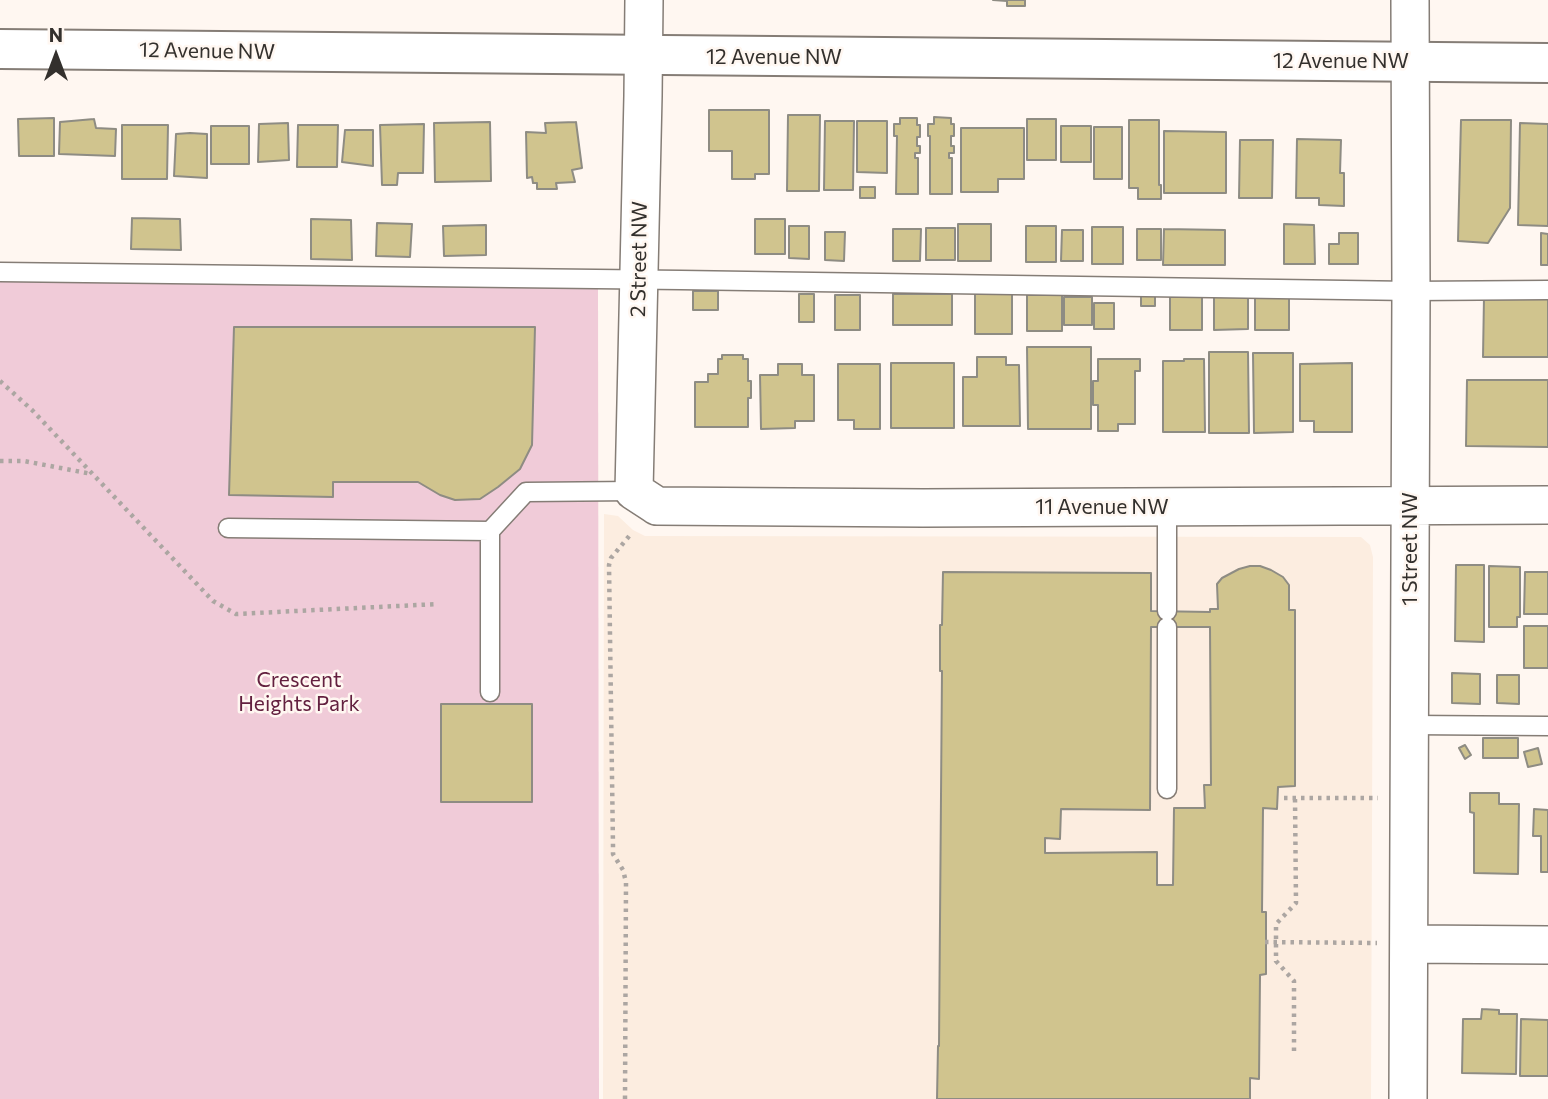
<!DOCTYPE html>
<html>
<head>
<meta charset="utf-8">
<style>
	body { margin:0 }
	#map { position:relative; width:1548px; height:1099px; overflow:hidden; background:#fff7f1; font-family:Commissioner,sans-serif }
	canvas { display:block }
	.north { position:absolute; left:21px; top:21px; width:70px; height:70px; -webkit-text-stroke:5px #fff7f1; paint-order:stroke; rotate:0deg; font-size:19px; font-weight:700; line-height:28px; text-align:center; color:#33302d }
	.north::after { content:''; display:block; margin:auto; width:24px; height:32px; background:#33302d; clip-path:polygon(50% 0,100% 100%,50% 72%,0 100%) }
</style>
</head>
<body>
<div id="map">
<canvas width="1548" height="1099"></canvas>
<div class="north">N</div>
</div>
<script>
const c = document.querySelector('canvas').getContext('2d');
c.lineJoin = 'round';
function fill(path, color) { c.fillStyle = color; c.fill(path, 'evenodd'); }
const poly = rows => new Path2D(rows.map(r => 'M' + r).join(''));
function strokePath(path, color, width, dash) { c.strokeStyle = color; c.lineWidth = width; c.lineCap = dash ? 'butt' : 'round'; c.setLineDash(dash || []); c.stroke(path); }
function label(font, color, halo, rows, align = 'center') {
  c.font = font + ' Commissioner,sans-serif'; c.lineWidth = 5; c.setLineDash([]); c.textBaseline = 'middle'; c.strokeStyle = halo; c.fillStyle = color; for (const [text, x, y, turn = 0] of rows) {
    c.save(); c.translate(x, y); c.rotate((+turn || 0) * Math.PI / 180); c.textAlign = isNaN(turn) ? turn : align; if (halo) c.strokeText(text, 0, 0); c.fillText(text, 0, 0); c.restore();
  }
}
fill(poly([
	[604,514,618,516,633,530,645,536,1361,537,1370,545,1373,557,1371,1099,603,1099]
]), '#fcede0');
fill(poly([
	[0,280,598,285,599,1099,0,1099]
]), '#f0cbd8');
const building = poly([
	[993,0,1025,0,1025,6,1007,6,1007,1,993,0],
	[709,110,769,110,769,174,755,174,755,179,732,179,732,151,709,151,709,110],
	[788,115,820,115,819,191,787,191,788,115],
	[934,117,951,118,951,124,954,124,954,136,951,136,951,146,954,146,954,153,949,153,949,158,952,158,952,194,930,194,930,136,928,136,928,124,934,124,934,117],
	[54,118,54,156,19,156,18,119,54,118],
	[900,118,917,118,917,125,920,125,920,137,917,137,917,146,920,146,920,153,915,153,915,158,918,158,918,194,896,194,897,136,894,136,894,124,900,124,900,118],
	[94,119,96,128,116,129,115,156,59,154,60,122,94,119],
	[1027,119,1056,119,1056,160,1027,160,1027,119],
	[1129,120,1159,120,1159,185,1161,185,1161,199,1138,199,1138,188,1129,188,1129,120],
	[1461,120,1511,120,1510,208,1488,243,1458,241,1461,120],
	[825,121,854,121,853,190,824,190,825,121],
	[857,121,887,121,887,173,857,172,857,121],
	[490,122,491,181,435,182,434,123,490,122],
	[576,122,582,168,572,170,575,182,556,183,557,189,537,189,537,183,533,183,532,177,527,178,526,132,546,133,545,123,576,122],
	[288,123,289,160,258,162,259,124,288,123],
	[1520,123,1548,124,1548,226,1518,225,1520,123],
	[424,124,423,173,398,173,397,185,382,185,380,125,424,124],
	[122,125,168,125,167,179,122,179,122,125],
	[298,125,338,125,337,167,297,167,298,125],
	[211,126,249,126,249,164,211,164,211,126],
	[1061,126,1091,126,1091,162,1061,162,1061,126],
	[1094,127,1122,127,1122,179,1094,179,1094,127],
	[961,128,1024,128,1024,179,998,179,998,192,961,192,961,128],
	[345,130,373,130,373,166,342,162,345,130],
	[1164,131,1226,132,1226,193,1164,193,1164,131],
	[190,133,207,134,207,178,174,176,176,134,190,133],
	[1297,139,1341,140,1340,173,1344,173,1344,206,1319,205,1319,198,1296,198,1297,139],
	[1240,140,1273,140,1272,198,1239,198,1240,140],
	[860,187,875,187,875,198,860,198,860,187],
	[132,218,180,219,181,250,131,249,132,218],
	[311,219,351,220,352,260,311,259,311,219],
	[755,219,785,219,785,254,755,254,755,219],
	[377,223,412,224,410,257,376,256,377,223],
	[958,224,991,224,991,261,958,261,958,224],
	[1284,224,1314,225,1315,264,1284,264,1284,224],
	[486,225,486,255,444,256,443,226,486,225],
	[789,226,809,226,809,259,789,258,789,226],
	[1026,226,1056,226,1056,262,1026,262,1026,226],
	[1092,227,1123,227,1123,264,1092,264,1092,227],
	[926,228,955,228,955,260,926,260,926,228],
	[893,229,921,229,920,261,893,261,893,229],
	[1137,229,1161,229,1161,260,1137,260,1137,229],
	[1164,229,1225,230,1225,265,1163,265,1164,229],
	[1062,230,1083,230,1083,261,1061,261,1062,230],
	[825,232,845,232,844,261,825,260,825,232],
	[1339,233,1358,233,1358,264,1329,264,1329,244,1339,244,1339,233],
	[1541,233,1548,234,1548,265,1541,265,1541,233],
	[693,291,718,291,718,310,693,310,693,291],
	[799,294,814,294,814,322,799,322,799,294],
	[893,294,952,294,952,325,893,325,893,294],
	[975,294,1012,294,1012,334,975,334,975,294],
	[835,295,860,295,860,330,835,330,835,295],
	[1027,295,1062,295,1062,331,1027,331,1027,295],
	[1214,295,1248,295,1248,329,1214,330,1214,295],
	[1255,295,1289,295,1289,330,1255,330,1255,295],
	[1141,296,1155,296,1155,306,1141,306,1141,296],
	[1064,297,1092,297,1092,325,1064,325,1064,297],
	[1170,297,1202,297,1202,330,1170,330,1170,297],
	[1484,297,1548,298,1548,357,1483,357,1484,297],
	[1094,303,1114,303,1114,329,1094,329,1094,303],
	[234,327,535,327,532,445,520,469,498,487,480,499,455,500,440,495,418,482,333,482,333,497,229,495,234,327],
	[1027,347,1091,347,1091,429,1028,429,1027,347],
	[1209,352,1248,352,1249,433,1209,433,1209,352],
	[1253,353,1293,353,1293,432,1254,433,1253,353],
	[722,355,743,355,743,359,748,359,748,381,751,381,751,398,748,398,748,427,695,427,695,382,708,382,708,374,718,374,718,359,722,359,722,355],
	[977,357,1006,357,1006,365,1019,365,1020,426,963,426,963,377,977,377,977,357],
	[1098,359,1140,359,1140,371,1135,371,1135,424,1118,424,1118,431,1098,431,1098,405,1093,405,1093,381,1098,381,1098,359],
	[1184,359,1204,359,1205,432,1163,432,1163,361,1184,361,1184,359],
	[891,363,954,363,954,428,891,428,891,363],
	[1352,363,1352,432,1314,432,1314,421,1300,421,1300,364,1352,363],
	[778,364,802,364,802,375,814,375,814,421,795,421,795,428,761,429,760,375,778,375,778,364],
	[838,364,880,364,880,429,854,429,854,420,838,420,838,364],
	[1467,380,1548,380,1548,447,1466,446,1467,380],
	[1456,565,1484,565,1484,642,1455,641,1456,565],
	[1250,566,1260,566,1271,570,1283,577,1289,585,1289,610,1295,610,1295,786,1278,787,1277,809,1263,808,1262,912,1266,912,1266,974,1260,975,1259,1079,1250,1078,1250,1099,937,1099,938,1046,939,1046,942,671,940,671,940,625,942,625,943,572,1151,573,1151,611,1210,612,1210,609,1218,609,1217,584,1222,578,1239,569,1250,566],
	[1151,627,1210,627,1211,785,1204,785,1205,808,1174,808,1173,885,1157,885,1157,852,1045,853,1045,838,1060,839,1061,809,1150,810,1151,627],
	[1489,566,1520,567,1520,617,1517,617,1517,627,1489,627,1489,566],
	[1525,572,1548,572,1548,614,1524,614,1525,572],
	[1524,626,1548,626,1548,668,1524,668,1524,626],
	[1452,673,1480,674,1480,704,1452,703,1452,673],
	[1497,675,1519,675,1519,704,1497,703,1497,675],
	[441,704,532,704,532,802,441,802,441,704],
	[1483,738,1518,738,1518,758,1483,758,1483,738],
	[1465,745,1471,755,1465,759,1459,748,1465,745],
	[1538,748,1542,764,1528,767,1524,752,1538,748],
	[1470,793,1499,793,1499,804,1519,804,1518,874,1474,873,1474,813,1470,812,1470,793],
	[1534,809,1548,810,1548,872,1541,872,1541,836,1533,836,1534,809],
	[1482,1009,1499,1010,1499,1014,1517,1014,1516,1074,1462,1073,1463,1019,1481,1019,1482,1009],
	[1521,1019,1548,1020,1548,1076,1520,1076,1521,1019]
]);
fill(building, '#d0c48e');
strokePath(building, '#8e8c83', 2);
const lane = poly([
	[0,272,681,280,1411,291,1548,290],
	[228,528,490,531,490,692],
	[490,531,526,492,634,491],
	[1167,611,1167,507],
	[1410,725,1548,726],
	[1167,789,1167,627]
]);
const street = poly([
	[644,0,643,96,634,491,654,504,657,506,923,508,1548,505],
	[1409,944,1548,945],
	[1408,1099,1411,291,1410,0]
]);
const secondary = poly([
	[0,49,1548,63]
]);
strokePath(lane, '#857d76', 21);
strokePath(street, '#857d76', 40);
strokePath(secondary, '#857d76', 42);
strokePath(poly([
	[0,381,32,410,213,601,236,614,438,604],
	[0,461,24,461,92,474],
	[1284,798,1378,798],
	[1265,942,1377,943],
	[1294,1051,1294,981,1276,961,1276,924,1296,903,1295,798],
	[625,1099,626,882,623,870,613,854,613,846,609,565,611,558,630,535]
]), '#aca6a2', 4.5, [3.5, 5]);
strokePath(lane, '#fff', 18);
strokePath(street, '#fff', 37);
strokePath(secondary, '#fff', 38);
label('21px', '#33302d', '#fff7f1', [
	["12 Avenue NW",207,51,1],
	["12 Avenue NW",774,57],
	["12 Avenue NW",1341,61],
	["2 Street NW",639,259,-89],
	["11 Avenue NW",1102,507],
	["1 Street NW",1410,549,-90]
]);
label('21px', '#63203f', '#fff7f1', [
	["Crescent",299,680],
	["Heights Park",299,704]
]);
</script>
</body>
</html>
